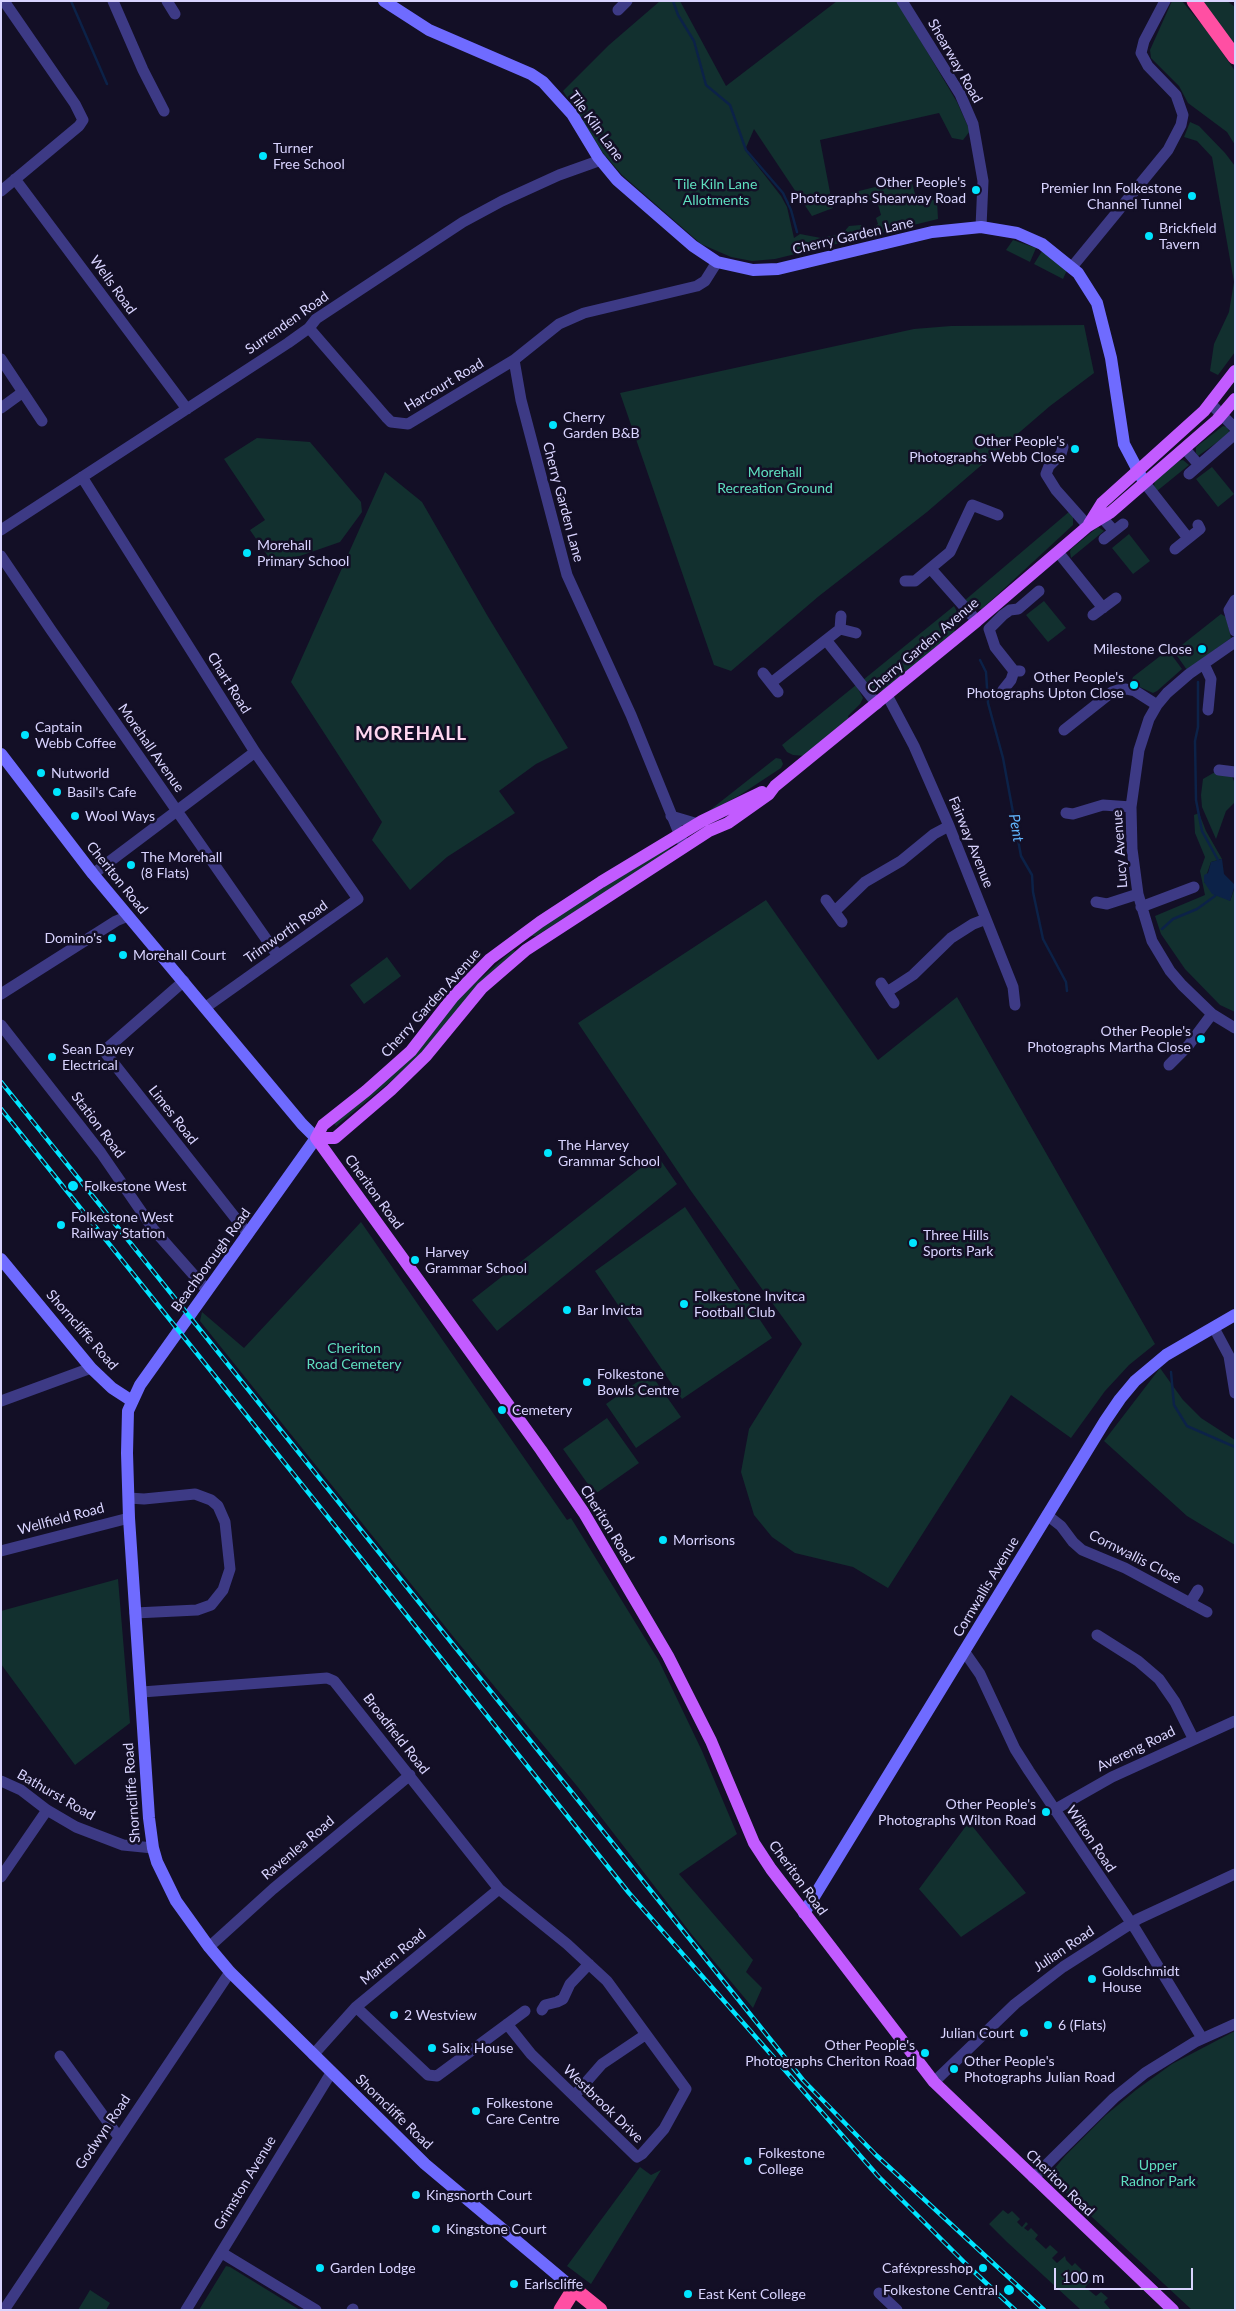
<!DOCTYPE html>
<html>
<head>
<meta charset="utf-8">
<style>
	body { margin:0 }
	#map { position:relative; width:1236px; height:2311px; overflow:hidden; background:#130f26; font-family:Lato,sans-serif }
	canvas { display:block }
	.frame { position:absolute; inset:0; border:2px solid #d9d4ff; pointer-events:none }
	.scale { position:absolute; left:1054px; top:2268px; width:139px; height:22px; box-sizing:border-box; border:2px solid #d9d4ff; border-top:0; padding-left:6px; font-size:15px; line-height:18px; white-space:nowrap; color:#d9d4ff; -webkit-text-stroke:4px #130f26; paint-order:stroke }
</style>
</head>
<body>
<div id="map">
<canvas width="1236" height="2311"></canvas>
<div class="frame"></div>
<div class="scale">100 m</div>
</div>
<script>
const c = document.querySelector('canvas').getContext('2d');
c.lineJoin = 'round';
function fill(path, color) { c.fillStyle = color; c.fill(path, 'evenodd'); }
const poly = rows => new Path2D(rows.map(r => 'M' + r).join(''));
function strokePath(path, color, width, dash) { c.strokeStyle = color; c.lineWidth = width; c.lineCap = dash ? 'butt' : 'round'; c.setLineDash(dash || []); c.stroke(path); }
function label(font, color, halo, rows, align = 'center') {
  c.font = font + ' Lato,sans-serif'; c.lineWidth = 5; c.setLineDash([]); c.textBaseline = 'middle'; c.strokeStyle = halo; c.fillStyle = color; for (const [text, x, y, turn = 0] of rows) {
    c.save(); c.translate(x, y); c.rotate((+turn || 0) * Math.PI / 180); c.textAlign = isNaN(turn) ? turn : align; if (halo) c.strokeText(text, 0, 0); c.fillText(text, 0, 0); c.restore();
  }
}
fill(poly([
	[660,1,680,1,726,86,837,1,897,1,957,102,970,131,963,140,952,138,939,113,820,140,833,208,812,216,754,129,745,150,781,196,787,207,794,238,800,234,821,238,836,235,843,233,849,226,861,225,864,229,869,230,878,224,876,218,881,215,877,201,856,205,851,193,891,183,893,187,912,183,915,194,918,197,937,201,938,219,775,259,752,261,731,257,701,244,622,175,603,153,563,91,609,45],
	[1172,1,1182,1,1208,32,1235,71,1235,145,1227,132,1188,103,1179,86,1151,58,1150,50],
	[1202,1,1227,1,1235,7,1235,47],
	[1190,122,1199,126,1225,153,1235,166,1235,352,1218,375,1210,371,1214,344,1229,312,1234,282,1212,157,1197,141,1184,137],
	[1013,240,1036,248,1030,262,1006,250],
	[1042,251,1067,270,1063,279,1034,264],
	[1084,325,1094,373,1050,406,927,512,819,596,731,671,714,665,620,393,914,329,951,326],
	[1223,426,1227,427,1230,433,1198,456,1196,453,1196,447],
	[257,438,310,442,361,502,362,512,340,542,274,565,250,530,265,520,224,459],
	[1183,460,1189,465,1157,491,1154,486,1155,480,1179,461],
	[1212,467,1234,494,1218,507,1196,479],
	[385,472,422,502,487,615,568,748,536,764,499,791,515,813,447,857,410,890,372,840,382,822,291,682],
	[1070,511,1073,515,1073,525,982,609,973,608,964,601],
	[1098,527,1104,531,1071,558,1070,552,1071,549],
	[1129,534,1150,561,1133,574,1112,548],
	[1044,601,1066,628,1048,642,1026,615],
	[954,606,960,617,960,622,954,630,956,632,883,691,874,692,863,680],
	[1221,614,1226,617,1231,638,1187,670,1175,653,1178,648],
	[1168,650,1182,669,1157,691,1153,693,1131,683,1133,677],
	[856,685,863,698,860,704,848,716,849,719,805,756,793,755,787,752,782,745],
	[776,758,781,759,783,764,781,768,740,795,705,814],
	[1215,772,1232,776,1235,784,1235,802,1226,811,1216,839,1202,807,1201,795,1203,779],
	[1199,813,1206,831,1222,859,1211,862,1204,882,1230,901,1235,887,1235,1012,1220,1005,1185,969,1161,934,1155,916,1205,895,1200,871,1205,857,1195,833,1194,815],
	[669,847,670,851,536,936,532,936,532,933,536,929],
	[766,900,878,1060,957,997,1155,1344,1129,1365,1105,1391,1071,1438,1011,1395,888,1588,853,1567,795,1553,772,1537,754,1515,741,1472,749,1429,802,1344,691,1191,578,1023],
	[513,950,516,951,478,984,412,1064,336,1126,333,1122,472,986],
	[387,957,401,976,364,1004,350,985],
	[657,1155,677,1184,497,1331,472,1300],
	[685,1207,772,1338,682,1399,595,1271],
	[361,1222,567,1520,571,1518,659,1661,702,1751,737,1834,679,1874,753,1960,746,1972,762,1988,753,2008,693,1936,577,1786,456,1640,200,1321,202,1312,244,1348],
	[1160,1368,1183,1400,1201,1418,1235,1440,1235,1545,1187,1516,1104,1441],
	[650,1373,681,1417,636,1448,606,1404],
	[607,1418,639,1463,595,1494,563,1449],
	[118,1579,130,1723,75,1765,1,1664,1,1611],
	[969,1822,1026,1893,961,1937,919,1889],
	[1235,2031,1235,2310,1192,2310,1064,2191,1050,2174,1065,2156,1106,2115,1136,2090,1172,2064],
	[640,2167,651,2175,661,2170,591,2284,567,2266],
	[1003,2210,1008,2214,1012,2211,1020,2219,1017,2222,1022,2227,1026,2222,1028,2224,1024,2228,1028,2231,1031,2228,1038,2235,1035,2239,1046,2249,1050,2245,1058,2252,1052,2258,1057,2263,1065,2256,1066,2260,1072,2266,1075,2263,1082,2270,1072,2280,1077,2284,1085,2276,1091,2281,1085,2287,1096,2296,1101,2292,1108,2298,1104,2302,1111,2310,1081,2310,1007,2242,989,2224],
	[226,2266,230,2267,300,2310,199,2310],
	[90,2290,110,2303,106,2310,78,2310]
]), '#12302f');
fill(poly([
	[1222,859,1224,874,1235,885,1230,901,1212,894,1204,882,1204,875,1208,873,1211,862]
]), '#0c2248');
strokePath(poly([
	[71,1,107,84],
	[673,1,678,15,694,41,706,85,730,105,746,150,783,193,791,210,797,232],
	[980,660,986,672,988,703,1003,758,1021,856,1032,875,1033,892,1043,939,1066,982,1067,991],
	[1198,682,1198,727,1195,741,1196,800,1202,831,1218,860],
	[1162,929,1173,919,1197,909,1215,896],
	[1171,1372,1174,1405,1187,1426,1235,1447]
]), '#0c2248', 2.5);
strokePath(poly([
	[113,1,143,70,164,111],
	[167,1,175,14],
	[902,1,960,94,973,124,983,181,981,227],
	[618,10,627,1],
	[15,179,187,409],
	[1,191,79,126,83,120,75,104,4,1],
	[1072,267,1168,150,1181,125,1183,115,1176,95,1148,66,1141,53,1144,41,1165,1],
	[309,328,386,417,391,422,408,424,514,360,559,324,584,313,697,286,705,281,717,262],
	[1,359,42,421],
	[514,360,521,400,567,575,631,715,683,843],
	[1210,403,1235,428],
	[1,408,23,392],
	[1063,447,1061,454,1049,466,1046,474,1056,490,1088,526],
	[1185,449,1199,465],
	[1189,474,1235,434],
	[82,477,255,752,358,899,206,1007],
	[1144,482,1188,538],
	[1097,512,1114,531],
	[1,530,288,343,309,328,316,319,463,222,502,201,559,175,601,160],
	[1104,539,1123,524],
	[1175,549,1200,529,1198,525],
	[1058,552,1103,608],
	[1,556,51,630,278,956],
	[931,569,977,621],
	[905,581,915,581,950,552,972,505,998,515],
	[1235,600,1229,610,1235,631],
	[1093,615,1116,598],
	[840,629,856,633],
	[826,640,877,704],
	[1235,642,1189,674,1167,693,1157,705,1149,719,1139,750,1131,807,1132,849,1138,894,1152,941,1170,971,1182,985,1212,1014,1235,1028],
	[1204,664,1211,679,1208,710],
	[1014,671,995,647,989,629,1003,615,1010,610,1018,609,1039,591],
	[763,673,778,692],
	[771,683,840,629,841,616],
	[1003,690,1011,680,1014,671,1020,671],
	[887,695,914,746,949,826,1013,987,1015,1005],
	[1064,730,1112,692,1118,690,1126,689,1135,691,1157,705],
	[1219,770,1235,772],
	[1066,813,1073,814,1103,805,1131,807],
	[671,816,698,824],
	[93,874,255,752],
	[826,900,842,922],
	[1096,902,1107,904,1138,894],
	[1141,907,1194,887],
	[835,911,865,882,901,861,934,834,949,826],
	[184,981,104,1051,248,1234],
	[881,983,894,1003],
	[887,992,913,975,951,938,973,924,986,919],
	[1,994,116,921,128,916],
	[1,1025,101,1153,154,1230,207,1290],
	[1169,1065,1188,1046,1212,1014],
	[1214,1328,1229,1356,1235,1393],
	[1,1401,91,1368],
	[129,1498,144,1499,195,1494,211,1500,218,1506,225,1522,230,1569,223,1590,211,1605,197,1610,135,1613],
	[1047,1515,1061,1526,1073,1542,1082,1550,1125,1568,1207,1612],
	[1,1551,129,1518],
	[1190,1603,1198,1590],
	[1097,1635,1138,1661,1159,1679,1175,1702,1193,1738],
	[964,1651,980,1674,1015,1749,1029,1771,1136,1930,1202,2038],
	[142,1692,327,1678,334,1681,499,1889,567,1944,607,1981,686,2089,664,2129,642,2154,637,2157,531,2054,507,2024],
	[1,1781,21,1790,47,1810,76,1827,123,1845,153,1848],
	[1054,1810,1112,1777,1235,1721],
	[1,1877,47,1810],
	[209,1947,273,1889,410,1775],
	[356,2007,428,2075,437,2076,525,2011],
	[542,2010,545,2005,557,2002,563,1999,570,1984,589,1964],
	[313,2055,356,2007,499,1889],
	[60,2056,118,2136],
	[934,2082,1015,2004,1063,1967,1138,1919,1235,1874],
	[574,2096,602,2064,645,2035],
	[1033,2178,1114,2098,1145,2073,1195,2042,1235,2024],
	[222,2253,316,2310],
	[879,2293,897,2310],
	[4,2310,230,1972],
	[186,2310,331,2073],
	[352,2310,353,2309]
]), '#3d3a85', 11);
strokePath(poly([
	[384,1,429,30,531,74,543,82,572,114,598,157,617,180,693,246,717,262,753,270,778,269,932,232,981,227,1017,233,1042,244,1078,273,1097,303,1111,358,1124,444,1144,482],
	[1,754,93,874,302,1124,316,1138,140,1385,128,1411,127,1453,129,1518,149,1818,153,1848,157,1862,176,1901,209,1947,230,1972,425,2164,574,2289],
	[1,1259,91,1368,112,1388,132,1401],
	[804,1913,1105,1421,1120,1399,1135,1381,1166,1355,1235,1315]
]), '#6f6bff', 12);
strokePath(poly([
	[1089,524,1102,503,1204,411,1235,371],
	[316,1138,541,1450,584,1513,668,1656,711,1741,754,1843,771,1869,934,2082,1173,2310],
	[316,1138,335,1138,391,1090,426,1056,482,988,526,950,709,831,728,823,769,794,775,786,977,621,1088,526,1111,512,1217,420,1235,399],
	[316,1138,323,1125,366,1091,411,1051,453,997,490,959,540,922,601,882,702,821,762,792]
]), '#c25bff', 12);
strokePath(poly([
	[1194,1,1235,57],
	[561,2310,574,2289,600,2310]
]), '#ff4fa3', 15);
const rail = poly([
	[1,1082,803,2080,876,2155,1044,2310],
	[1,1109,629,1893,878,2176,969,2267,1015,2310]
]);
strokePath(rail, '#00e5ff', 4.5);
strokePath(rail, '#130f26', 2.5, [8]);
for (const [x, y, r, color] of [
	[263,156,5,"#00e5ff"],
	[976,190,5,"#00e5ff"],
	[1192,196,5,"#00e5ff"],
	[1149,236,5,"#00e5ff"],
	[553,425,5,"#00e5ff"],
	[1075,449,5,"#00e5ff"],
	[247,553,5,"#00e5ff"],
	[1202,649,5,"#00e5ff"],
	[1134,685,5,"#00e5ff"],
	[25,735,5,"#00e5ff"],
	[41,773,5,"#00e5ff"],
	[57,792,5,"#00e5ff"],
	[75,816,5,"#00e5ff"],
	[131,865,5,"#00e5ff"],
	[112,938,5,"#00e5ff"],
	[123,955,5,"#00e5ff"],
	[1201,1039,5,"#00e5ff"],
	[52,1057,5,"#00e5ff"],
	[548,1153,5,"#00e5ff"],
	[73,1186,6,"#00e5ff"],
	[61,1225,5,"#00e5ff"],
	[913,1243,5,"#00e5ff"],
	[415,1260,5,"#00e5ff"],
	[684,1304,5,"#00e5ff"],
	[567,1310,5,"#00e5ff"],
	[587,1382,5,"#00e5ff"],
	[502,1410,5,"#00e5ff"],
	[663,1540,5,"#00e5ff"],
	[1046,1812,5,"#00e5ff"],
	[1092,1979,5,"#00e5ff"],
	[394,2015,5,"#00e5ff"],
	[1048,2025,5,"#00e5ff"],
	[1024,2033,5,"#00e5ff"],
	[432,2048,5,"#00e5ff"],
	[925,2053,5,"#00e5ff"],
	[954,2069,5,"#00e5ff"],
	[476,2111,5,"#00e5ff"],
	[748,2161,5,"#00e5ff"],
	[416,2195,5,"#00e5ff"],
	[436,2229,5,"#00e5ff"],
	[320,2268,5,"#00e5ff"],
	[983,2268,5,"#00e5ff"],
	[514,2284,5,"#00e5ff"],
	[1009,2290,6,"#00e5ff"],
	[688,2294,5,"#00e5ff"]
]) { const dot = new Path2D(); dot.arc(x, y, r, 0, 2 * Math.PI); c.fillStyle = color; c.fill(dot); strokePath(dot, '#130f26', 2); }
label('14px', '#d9d4ff', '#130f26', [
	["Shearway Road",955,61,60],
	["Tile Kiln Lane",596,126,54],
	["Cherry Garden Lane",853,236,-13],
	["Wells Road",113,285,54],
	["Surrenden Road",287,323,-35],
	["Harcourt Road",444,385,-31],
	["Cherry Garden Lane",563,502,75],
	["Cherry Garden Avenue",923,646,-40],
	["Chart Road",229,683,58],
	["Morehall Avenue",151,748,55],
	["Fairway Avenue",971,842,68],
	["Lucy Avenue",1120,849,-94],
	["Cheriton Road",117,878,51],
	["Trimworth Road",286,932,-35],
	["Cherry Garden Avenue",431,1003,-48],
	["Limes Road",173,1115,52],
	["Station Road",98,1125,53],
	["Cheriton Road",374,1192,54],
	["Beachborough Road",211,1260,-54],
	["Shorncliffe Road",82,1330,49],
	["Wellfield Road",61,1519,-15],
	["Cheriton Road",607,1524,58],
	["Cornwallis Close",1135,1557,27],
	["Cornwallis Avenue",986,1587,-59],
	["Broadfield Road",396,1734,52],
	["Avereng Road",1136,1749,-26],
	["Shorncliffe Road",132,1793,-94],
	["Bathurst Road",56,1795,30],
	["Wilton Road",1091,1839,56],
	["Ravenlea Road",298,1848,-40],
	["Cheriton Road",798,1878,54],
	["Julian Road",1064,1949,-34],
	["Marten Road",393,1957,-39],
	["Westbrook Drive",603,2104,44],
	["Shorncliffe Road",394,2112,44],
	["Godwyn Road",103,2132,-56],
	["Grimston Avenue",245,2183,-59],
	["Cheriton Road",1060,2183,44]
]);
label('14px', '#d9d4ff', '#130f26', [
	["Turner",273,148],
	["Free School",273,164],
	["Other People's",966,182,"right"],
	["Photographs Shearway Road",966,198,"right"],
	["Premier Inn Folkestone",1182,188,"right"],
	["Channel Tunnel",1182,204,"right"],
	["Brickfield",1159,228],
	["Tavern",1159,244],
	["Cherry",563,417],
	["Garden B&B",563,433],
	["Other People's",1065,441,"right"],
	["Photographs Webb Close",1065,457,"right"],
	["Morehall",257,545],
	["Primary School",257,561],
	["Milestone Close",1192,649,"right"],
	["Other People's",1124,677,"right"],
	["Photographs Upton Close",1124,693,"right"],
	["Captain",35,727],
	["Webb Coffee",35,743],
	["Nutworld",51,773],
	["Basil's Cafe",67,792],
	["Wool Ways",85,816],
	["The Morehall",141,857],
	["(8 Flats)",141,873],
	["Domino's",102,938,"right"],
	["Morehall Court",133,955],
	["Other People's",1191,1031,"right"],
	["Photographs Martha Close",1191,1047,"right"],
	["Sean Davey",62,1049],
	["Electrical",62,1065],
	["The Harvey",558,1145],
	["Grammar School",558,1161],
	["Folkestone West",84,1186],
	["Folkestone West",71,1217],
	["Railway Station",71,1233],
	["Three Hills",923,1235],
	["Sports Park",923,1251],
	["Harvey",425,1252],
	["Grammar School",425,1268],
	["Folkestone Invitca",694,1296],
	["Football Club",694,1312],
	["Bar Invicta",577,1310],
	["Folkestone",597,1374],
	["Bowls Centre",597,1390],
	["Cemetery",512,1410],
	["Morrisons",673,1540],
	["Other People's",1036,1804,"right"],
	["Photographs Wilton Road",1036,1820,"right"],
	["Goldschmidt",1102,1971],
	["House",1102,1987],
	["2 Westview",404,2015],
	["6 (Flats)",1058,2025],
	["Julian Court",1014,2033,"right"],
	["Other People's",915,2045,"right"],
	["Photographs Cheriton Road",915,2061,"right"],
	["Salix House",442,2048],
	["Other People's",964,2061],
	["Photographs Julian Road",964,2077],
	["Folkestone",486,2103],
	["Care Centre",486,2119],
	["Folkestone",758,2153],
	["College",758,2169],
	["Kingsnorth Court",426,2195],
	["Kingstone Court",446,2229],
	["Garden Lodge",330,2268],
	["Caféxpresshop",973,2268,"right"],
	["Earlscliffe",524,2284],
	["Folkestone Central",998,2290,"right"],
	["East Kent College",698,2294]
], 'left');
label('14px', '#5fe0c0', '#130f26', [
	["Tile Kiln Lane",716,184],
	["Allotments",716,200],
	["Morehall",775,472],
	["Recreation Ground",775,488],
	["Cheriton",354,1348],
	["Road Cemetery",354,1364],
	["Upper",1158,2165],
	["Radnor Park",1158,2181]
]);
label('italic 15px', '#62b6ff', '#130f26', [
	["Pent",1016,828,80]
]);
c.letterSpacing = '1px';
label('bold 19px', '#ffd6f0', '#130f26', [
	["MOREHALL",411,734]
]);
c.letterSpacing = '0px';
</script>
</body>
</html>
